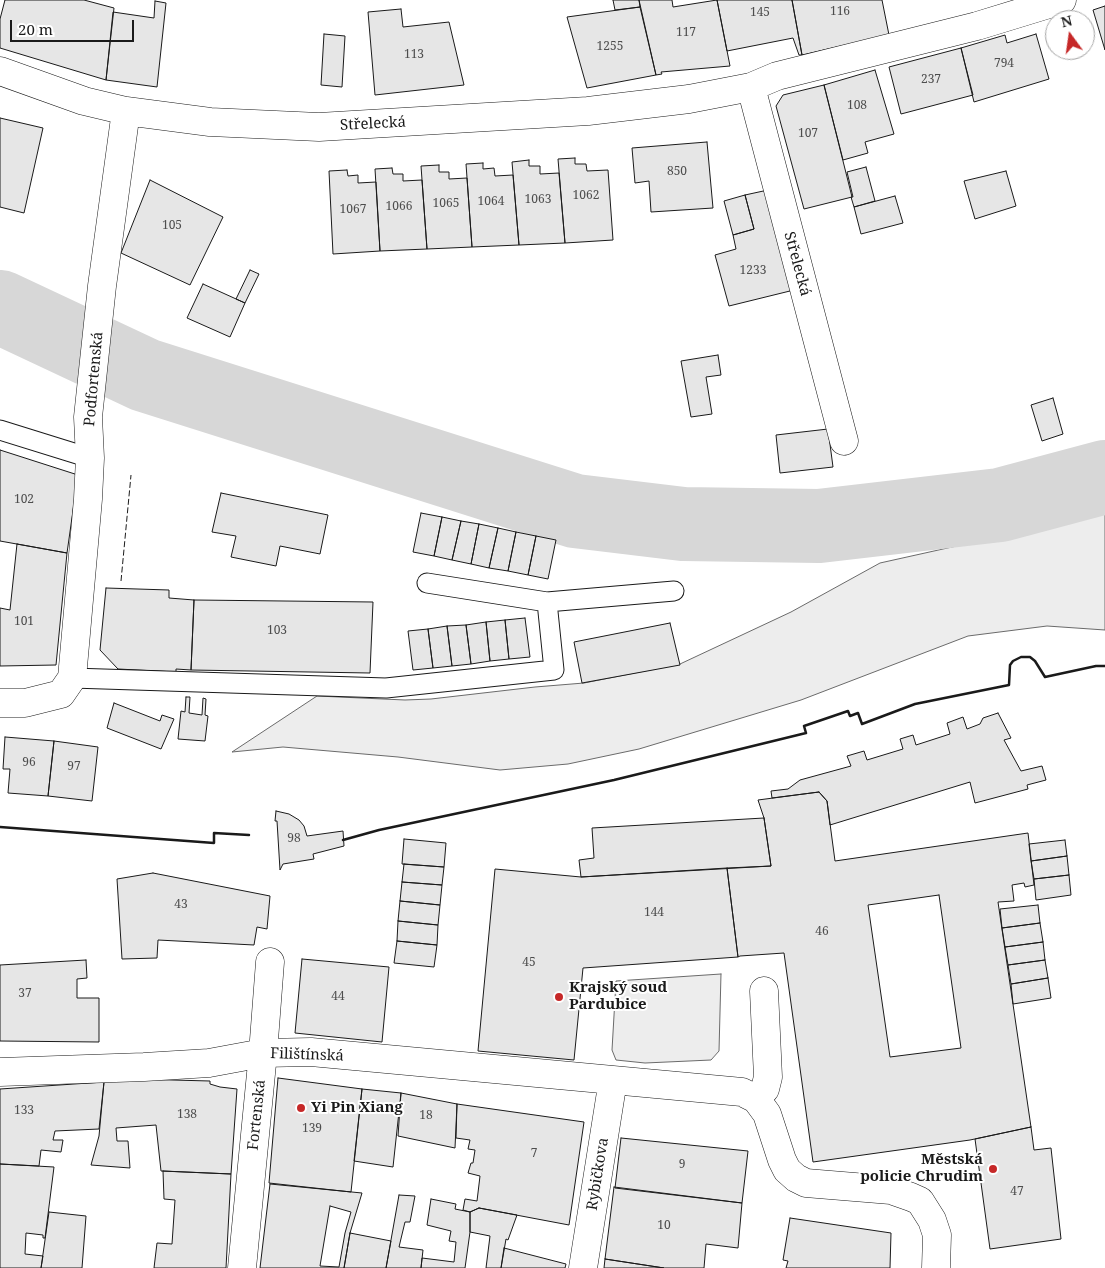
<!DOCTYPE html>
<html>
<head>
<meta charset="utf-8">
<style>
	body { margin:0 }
	#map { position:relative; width:1105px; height:1268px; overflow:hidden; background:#fff; font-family:"Noto Serif",serif }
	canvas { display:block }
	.north { position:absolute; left:1045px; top:10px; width:50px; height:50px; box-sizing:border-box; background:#fff; border:1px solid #a3a3a3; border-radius:50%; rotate:346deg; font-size:14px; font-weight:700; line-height:20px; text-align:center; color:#1a1a1a }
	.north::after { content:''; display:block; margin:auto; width:18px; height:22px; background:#c62828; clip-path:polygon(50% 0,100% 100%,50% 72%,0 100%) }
	.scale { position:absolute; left:10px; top:20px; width:124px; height:22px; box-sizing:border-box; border:2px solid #1a1a1a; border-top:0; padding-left:6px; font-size:15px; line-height:18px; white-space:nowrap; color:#1a1a1a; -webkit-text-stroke:4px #fff; paint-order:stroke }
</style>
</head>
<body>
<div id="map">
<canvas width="1105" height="1268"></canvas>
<div class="north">N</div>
<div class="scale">20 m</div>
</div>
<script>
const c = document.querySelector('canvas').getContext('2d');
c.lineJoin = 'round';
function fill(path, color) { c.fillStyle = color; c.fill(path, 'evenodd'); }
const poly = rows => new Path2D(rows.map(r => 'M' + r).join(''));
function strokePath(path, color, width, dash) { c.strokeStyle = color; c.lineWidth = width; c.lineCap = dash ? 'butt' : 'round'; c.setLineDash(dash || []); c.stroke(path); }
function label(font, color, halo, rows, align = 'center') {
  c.font = font + ' "Noto Serif",serif'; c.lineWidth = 4; c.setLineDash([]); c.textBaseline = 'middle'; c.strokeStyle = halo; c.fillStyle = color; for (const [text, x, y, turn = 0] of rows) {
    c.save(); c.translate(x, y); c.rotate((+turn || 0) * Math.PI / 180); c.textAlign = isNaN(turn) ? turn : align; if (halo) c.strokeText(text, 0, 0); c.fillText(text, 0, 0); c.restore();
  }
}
const built = poly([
	[1105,513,1105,630,1047,626,968,636,801,700,639,749,568,764,500,770,398,757,283,747,232,752,317,696,405,700,431,699,535,687,584,683,680,664,791,612,880,563,1105,513],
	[721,974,719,1051,711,1060,645,1063,616,1060,612,1050,616,981,721,974]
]);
fill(built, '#ededed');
strokePath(built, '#6a6a6a', 1);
const water = poly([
	[0,291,11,298,145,375,0,342,0,291]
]);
fill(water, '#d7d7d7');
strokePath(water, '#6a6a6a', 1);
strokePath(poly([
	[0,307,145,375,575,511,683,524,819,526,1000,505,1105,477]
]), '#d7d7d7', 74);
const building = poly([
	[5,0,84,0,114,8,106,80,0,48,0,19,5,0],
	[613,0,639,0,640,7,615,10,613,0],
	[639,0,672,0,673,7,717,0,730,66,661,72,662,74,656,75,639,0],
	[717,0,792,0,802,55,799,55,793,38,727,51,717,0],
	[792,0,882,0,889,35,802,55,792,0],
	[155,1,166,3,157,87,106,80,113,12,154,18,155,1],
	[1105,6,1105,50,1093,10,1105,6],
	[640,7,656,75,587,88,567,17,640,7],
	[401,9,403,27,449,22,464,85,375,95,368,12,401,9],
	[324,34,345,36,342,87,321,85,324,34],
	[1036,34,1049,79,974,102,961,48,1005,35,1007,43,1036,34],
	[961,48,973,95,901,114,889,67,961,48],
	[875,70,894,134,865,142,868,153,843,160,824,85,875,70],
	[824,85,852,197,804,209,776,106,783,95,824,85],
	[0,118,43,128,24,213,0,207,0,118],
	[707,142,713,208,651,212,649,181,635,183,632,148,707,142],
	[575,158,575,164,586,164,587,171,608,170,613,240,565,243,558,159,575,158],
	[529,160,529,166,540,166,540,174,559,173,565,243,519,245,512,162,529,160],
	[483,163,483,169,494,168,495,176,513,175,519,245,472,247,466,164,483,163],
	[439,165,439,172,449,172,449,179,467,178,472,247,427,249,421,166,439,165],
	[866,167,875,201,854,207,851,197,853,197,847,172,866,167],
	[392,168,393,174,403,174,403,181,422,180,427,249,380,251,375,169,392,168],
	[347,170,348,176,358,175,358,183,376,182,380,251,333,254,329,171,347,170],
	[1006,171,1016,206,975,219,964,181,1006,171],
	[150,180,223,217,190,285,121,253,150,180],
	[768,190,794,290,729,306,715,255,736,249,733,235,754,229,745,195,768,190],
	[745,195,754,229,733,235,724,201,745,195],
	[895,196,903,223,861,234,854,207,895,196],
	[250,270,259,274,245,303,236,299,250,270],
	[203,284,245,303,230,337,187,318,203,284],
	[718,355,721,375,706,377,712,414,691,417,681,361,718,355],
	[1053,398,1063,434,1042,441,1031,405,1053,398],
	[828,429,833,467,780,473,776,435,828,429],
	[0,450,78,475,67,553,0,541,0,450],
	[221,493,328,515,320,554,280,546,276,566,231,557,236,536,212,532,221,493],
	[421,513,442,517,434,556,413,552,421,513],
	[442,517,461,521,452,560,434,556,442,517],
	[461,521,479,524,471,564,452,560,461,521],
	[479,524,498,528,489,568,471,564,479,524],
	[498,528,516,532,508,571,489,568,498,528],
	[516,532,536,536,528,575,508,571,516,532],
	[536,536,556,540,548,579,528,575,536,536],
	[17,544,67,553,56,665,0,666,0,608,10,610,17,544],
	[106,588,169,590,169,598,194,600,191,670,176,669,176,672,118,669,100,650,106,588],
	[194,600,373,602,370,673,191,670,194,600],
	[525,618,530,657,509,659,505,620,525,618],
	[505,620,509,659,490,661,486,622,505,620],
	[486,622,490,661,471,664,466,625,486,622],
	[670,623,680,665,582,683,574,642,670,623],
	[466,625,471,664,452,666,447,626,466,625],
	[447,626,452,666,433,668,428,629,447,626],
	[428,629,433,668,413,670,408,631,428,629],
	[186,697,190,697,189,713,202,715,203,698,206,699,205,715,208,716,205,741,178,739,181,711,185,712,186,697],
	[114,703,160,721,162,715,174,719,161,749,107,728,114,703],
	[998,713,1011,738,1004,740,1021,771,1042,766,1046,780,1027,785,1028,789,975,803,970,782,830,825,827,801,819,792,772,798,771,791,788,789,800,780,851,766,847,756,864,751,867,760,903,749,900,739,913,735,916,745,950,734,947,723,963,717,967,729,980,724,983,718,998,713],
	[5,737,54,741,48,796,8,793,10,769,3,769,5,737],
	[54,741,98,747,92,801,48,796,54,741],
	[819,792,827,801,835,861,1028,833,1034,885,1025,887,1024,883,1012,885,1014,901,998,902,1031,1127,970,1140,813,1162,784,953,740,956,738,957,727,868,771,866,764,818,758,800,819,792],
	[939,895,961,1048,890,1057,868,905,939,895],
	[276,811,289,814,299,820,304,826,307,836,343,831,344,846,313,854,314,859,283,864,280,870,277,821,275,821,276,811],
	[764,818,771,866,581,877,579,860,594,858,592,828,764,818],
	[404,839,446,843,444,867,402,864,404,839],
	[1065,840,1067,856,1031,861,1029,844,1065,840],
	[1067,856,1069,875,1034,879,1031,861,1067,856],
	[404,864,444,867,442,885,402,882,404,864],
	[727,868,738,957,583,968,574,1060,478,1051,495,869,581,877,727,868],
	[153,873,270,896,267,929,257,927,254,945,158,940,157,958,122,959,117,879,153,873],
	[1069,875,1071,895,1036,900,1034,879,1069,875],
	[402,882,442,885,440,905,400,901,402,882],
	[400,901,440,905,438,925,398,921,400,901],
	[1038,905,1040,923,1002,928,1000,909,1038,905],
	[398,921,438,925,437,945,397,941,398,921],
	[1040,923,1043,942,1005,947,1002,928,1040,923],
	[397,941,437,945,434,967,394,963,397,941],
	[1043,942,1045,960,1008,965,1005,947,1043,942],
	[302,959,389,967,382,1042,295,1033,302,959],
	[86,960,87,978,77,979,77,998,99,998,99,1042,0,1041,0,965,86,960],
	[1045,960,1048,978,1011,984,1008,965,1045,960],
	[1048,978,1051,998,1013,1004,1011,984,1048,978],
	[278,1078,362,1089,351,1192,269,1183,278,1078],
	[135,1079,210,1081,210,1084,220,1087,237,1089,231,1174,161,1171,156,1125,116,1128,117,1141,128,1141,130,1168,91,1165,99,1136,104,1082,135,1079],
	[104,1082,99,1129,55,1131,53,1140,63,1140,61,1152,41,1150,39,1166,0,1164,0,1089,104,1082],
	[362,1089,401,1093,393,1167,354,1161,362,1089],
	[401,1093,457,1104,455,1148,398,1136,401,1093],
	[457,1104,584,1122,569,1225,479,1208,470,1212,463,1210,465,1199,477,1201,480,1176,468,1173,471,1163,473,1163,475,1150,468,1149,470,1140,456,1138,457,1104],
	[1031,1127,1034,1150,1051,1148,1061,1239,990,1249,975,1139,1031,1127],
	[621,1138,748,1151,742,1203,615,1188,621,1138],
	[0,1164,54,1167,45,1238,43,1238,43,1235,26,1233,25,1254,43,1256,41,1268,0,1268,0,1164],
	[163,1171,231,1174,226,1268,154,1268,157,1243,172,1244,175,1200,164,1199,163,1171],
	[270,1184,362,1193,350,1233,344,1268,260,1268,270,1184],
	[330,1206,351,1212,345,1233,339,1267,320,1266,330,1206],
	[614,1187,742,1203,738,1248,706,1244,704,1268,664,1268,605,1259,614,1187],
	[399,1195,415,1196,410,1222,405,1222,399,1247,423,1250,421,1268,386,1268,399,1195],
	[431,1199,456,1204,455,1209,470,1212,470,1232,465,1268,421,1268,422,1258,454,1262,456,1242,449,1241,451,1231,427,1225,431,1199],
	[479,1208,517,1215,508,1240,506,1239,501,1268,486,1268,490,1236,470,1232,470,1212,479,1208],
	[49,1212,86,1216,82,1268,41,1268,49,1212],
	[790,1218,891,1233,890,1268,786,1268,788,1261,783,1260,790,1218],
	[350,1233,391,1241,386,1268,344,1268,350,1233],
	[504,1248,566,1264,565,1268,501,1268,504,1248],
	[605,1259,664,1268,604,1268,605,1259]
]);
fill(building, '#e6e6e6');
strokePath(building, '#1a1a1a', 1);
const service = poly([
	[0,430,90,458],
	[547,602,674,591],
	[72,678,386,688,554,670,547,602,427,583]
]);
const minor = poly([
	[0,71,84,101,126,111,210,122,319,127,588,111,689,99,751,87,777,76,977,26,1062,0],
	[751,87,844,441],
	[0,703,25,703,61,694,72,678,88,499,90,458,88,417,102,286,126,111],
	[0,1072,144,1067,209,1063,263,1053,311,1052,742,1092,756,1099,767,1114,782,1160,787,1170,796,1178,806,1183,818,1184,891,1190,911,1197,920,1201,932,1220,937,1235,936,1268],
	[756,1099,765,1089,768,1077,764,991],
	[242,1268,263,1053,270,962],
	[583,1268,613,1080]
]);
strokePath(service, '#1a1a1a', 21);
strokePath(minor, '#1a1a1a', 29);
strokePath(service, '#fff', 19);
strokePath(minor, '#fff', 28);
strokePath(poly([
	[121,581,131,475]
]), '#1a1a1a', 1, [6, 2.5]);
strokePath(poly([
	[0,827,214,843,214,833,249,835],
	[343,840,379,830,614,780,806,733,804,726,848,711,850,716,858,713,862,724,915,704,1009,685,1010,665,1013,661,1021,657,1030,657,1035,661,1045,677,1096,666,1105,666]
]), '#1a1a1a', 2.5);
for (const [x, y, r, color] of [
	[559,997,5,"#c62828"],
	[301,1108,5,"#c62828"],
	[993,1169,5,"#c62828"]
]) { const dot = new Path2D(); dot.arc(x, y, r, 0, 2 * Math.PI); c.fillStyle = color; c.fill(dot); strokePath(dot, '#fff', 2); }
label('12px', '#4d4d4d', null, [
	["116",840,12],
	["145",760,13],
	["117",686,33],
	["1255",610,47],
	["113",414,55],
	["794",1004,64],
	["237",931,80],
	["108",857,106],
	["107",808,134],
	["850",677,172],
	["1062",586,196],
	["1063",538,200],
	["1064",491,202],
	["1065",446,204],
	["1066",399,207],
	["1067",353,210],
	["105",172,226],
	["1233",753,271],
	["102",24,500],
	["101",24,622],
	["103",277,631],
	["96",29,763],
	["97",74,767],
	["98",294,839],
	["43",181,905],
	["144",654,913],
	["46",822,932],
	["45",529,963],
	["37",25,994],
	["44",338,997],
	["133",24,1111],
	["138",187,1115],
	["18",426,1116],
	["139",312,1129],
	["7",534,1154],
	["9",682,1165],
	["47",1017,1192],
	["10",664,1226]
]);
label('15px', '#1a1a1a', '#fff', [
	["Střelecká",373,124,-3],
	["Střelecká",797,264,75],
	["Podfortenská",94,379,-85],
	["Filištínská",307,1055,2],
	["Fortenská",257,1115,-84],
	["Rybičkova",598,1174,-81]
]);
label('bold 15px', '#1a1a1a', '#fff', [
	["Krajský soud",569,988],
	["Pardubice",569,1005],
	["Yi Pin Xiang",311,1108],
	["Městská",983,1160,"right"],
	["policie Chrudim",983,1177,"right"]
], 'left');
</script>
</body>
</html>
